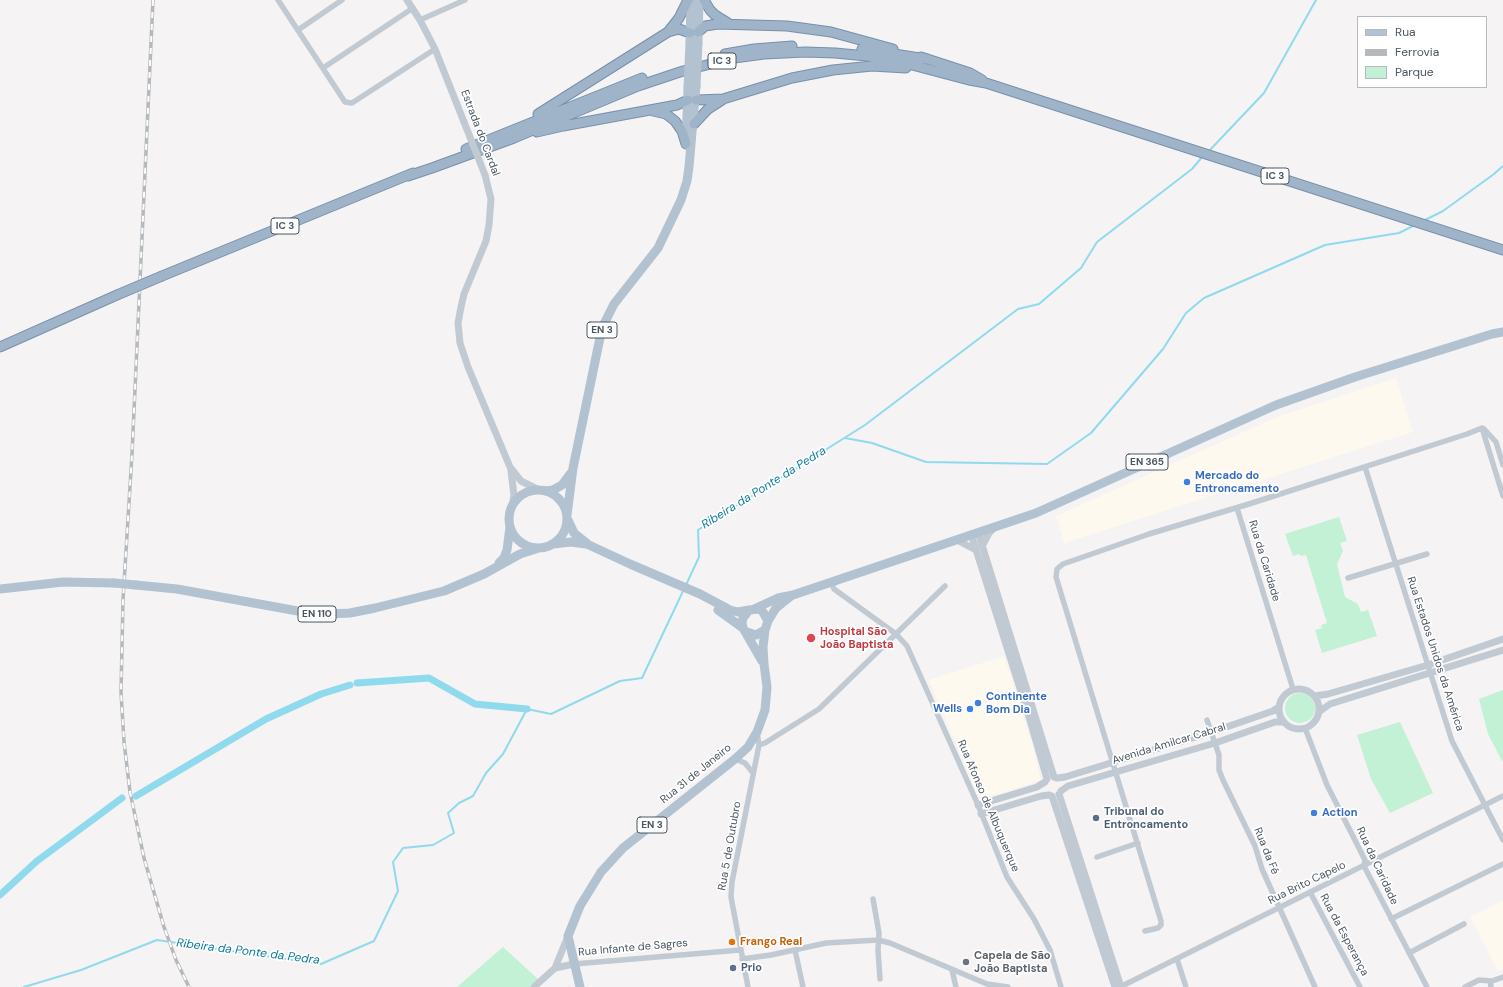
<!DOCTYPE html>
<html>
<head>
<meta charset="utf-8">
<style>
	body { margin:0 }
	#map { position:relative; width:1503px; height:987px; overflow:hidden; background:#f5f3f3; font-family:"DM Sans",sans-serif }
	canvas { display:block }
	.legend { position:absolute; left:1357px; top:16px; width:130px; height:72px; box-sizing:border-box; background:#fff; border:1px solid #b7bbc0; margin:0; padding:5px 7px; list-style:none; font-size:12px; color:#4a5661 }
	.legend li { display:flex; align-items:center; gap:8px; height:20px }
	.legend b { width:20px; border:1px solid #b7bbc0 }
</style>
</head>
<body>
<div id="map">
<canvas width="1503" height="987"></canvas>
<ul class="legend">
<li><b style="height:5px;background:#b3c2d1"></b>Rua</li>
<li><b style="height:5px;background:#b5b8bd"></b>Ferrovia</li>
<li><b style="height:11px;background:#c3f1d5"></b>Parque</li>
</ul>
</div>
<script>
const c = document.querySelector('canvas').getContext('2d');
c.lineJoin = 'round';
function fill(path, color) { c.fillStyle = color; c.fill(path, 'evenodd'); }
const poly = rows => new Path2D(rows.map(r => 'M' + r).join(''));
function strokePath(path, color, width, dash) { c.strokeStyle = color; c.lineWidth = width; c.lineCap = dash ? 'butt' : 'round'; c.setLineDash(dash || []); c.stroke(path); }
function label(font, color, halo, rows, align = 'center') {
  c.font = font + ' "DM Sans",sans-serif'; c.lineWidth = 3.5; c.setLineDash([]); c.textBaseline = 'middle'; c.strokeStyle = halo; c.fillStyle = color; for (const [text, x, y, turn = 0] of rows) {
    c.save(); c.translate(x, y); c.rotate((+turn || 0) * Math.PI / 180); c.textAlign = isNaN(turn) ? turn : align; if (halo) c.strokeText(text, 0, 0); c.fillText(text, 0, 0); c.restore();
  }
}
fill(poly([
	[1396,378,1413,432,1064,543,1056,516,1277,417],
	[1004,656,1031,741,1041,780,1002,793,979,798,929,680],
	[1503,900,1503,969,1498,971,1470,917]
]), '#fdf9ef');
fill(poly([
	[1339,517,1347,541,1340,543,1343,551,1337,564,1345,597,1358,604,1361,612,1368,610,1377,636,1322,653,1315,630,1322,628,1321,625,1327,623,1306,555,1300,556,1299,554,1293,556,1285,534],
	[1503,690,1503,760,1502,761,1488,734,1479,699],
	'1285 708a15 15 0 1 1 30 0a15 15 0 1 1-30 0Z',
	[1400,722,1433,793,1390,813,1371,779,1357,735],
	[503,947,539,980,531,987,457,987]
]), '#c3f1d5');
strokePath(poly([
	[1208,152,1264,93,1316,0],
	[1423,221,1443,211,1494,174,1503,166],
	[845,438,872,443,926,462,1047,464,1091,433,1163,349,1186,313,1204,298,1325,245,1399,233,1415,225],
	[686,585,699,557,698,530,865,425,1018,309,1039,304,1081,268,1097,242,1192,169,1203,156],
	[24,987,81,970,157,940,321,964,374,941,398,891,393,862,403,848,433,845,454,833,448,813,459,803,473,796,486,773,503,754,527,709,551,714,620,681,642,678,684,589]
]), '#90daee', 2);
strokePath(poly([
	[357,683,429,678,475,704,527,709],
	[136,796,266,719,321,694,350,685],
	[0,895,37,861,122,798]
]), '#90daee', 7);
const trunk = poly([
	[704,0,710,10,715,15,728,23],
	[668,32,679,29,690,33],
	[698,32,705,26,718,24,787,26,831,32,893,49],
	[862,49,926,59],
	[725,54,754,49,792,46],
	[921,57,970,73,982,80],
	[696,100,723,99,792,78,833,70,872,66,906,68],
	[653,111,666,114,675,121,682,131,686,144],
	[538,114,668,32,679,18,688,0],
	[694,124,708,109,722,100],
	[537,132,563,126,677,105,688,100],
	[466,149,642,78],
	[408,176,432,168,514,138,638,86,683,71,734,58,764,54,805,52,835,53,867,56,897,61,969,80,986,83,1503,250],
	[162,276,413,173],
	[0,347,117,295]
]);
strokePath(trunk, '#7690ad', 11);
strokePath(poly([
	[278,0,345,102,352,103,435,49],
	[420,20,465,0],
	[298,30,342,0],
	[323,68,413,8],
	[1482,428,1503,496],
	[1484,429,1496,442,1503,465],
	[1365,467,1452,741,1503,840],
	[1237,508,1293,689],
	[1348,578,1427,554],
	[831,582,834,589,896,634,907,646,978,805,1007,877,1034,919,1050,950,1061,987],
	[1207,720,1219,755,1219,770,1223,780,1255,846,1262,869,1315,987],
	[1305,728,1327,785,1365,860,1364,866,1427,987],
	[759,745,765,743,819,709,945,586],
	[735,759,745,763,753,773],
	[1097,857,1138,843],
	[1310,892,1360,987],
	[873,899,879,933,878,950,880,979],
	[1391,919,1503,864],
	[1145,931,1158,928,1161,925,1161,921,1056,577,1057,569,1063,564,1149,534,1249,504,1467,434,1482,428],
	[795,950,803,987],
	[1409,953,1464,924],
	[742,959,771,955,826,943,878,940,890,943,987,984,1008,987],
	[1177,959,1186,987],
	[574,964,740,950],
	[952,970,956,987],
	[1490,981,1491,987],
	[748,987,731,897,732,882,759,745,757,732],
	[1120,987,1503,796],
	[1465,987,1479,980,1492,981,1503,977]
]), '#c1cad2', 5.5);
strokePath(poly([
	[407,0,420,20,435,49,464,122],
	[485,175,491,199,489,225,486,241,464,294,461,307,458,323,460,343,468,367,510,467,521,481,539,490],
	[511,471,514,495,512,507],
	[978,532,1054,777],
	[971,534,1030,720,1047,779],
	[957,540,976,550],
	[982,546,989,533,994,528],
	'1279 709a20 20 0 1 1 40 0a20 20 0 1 1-40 0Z',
	[1315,696,1328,694,1428,665,1503,639],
	[1320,711,1330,704,1503,650],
	[1057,778,1065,777,1212,732,1273,711,1279,707],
	[1061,791,1068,786,1215,743,1275,722,1284,722],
	[1059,794,1121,987],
	[1052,796,1115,987],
	[978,805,1037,787,1045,782],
	[981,814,1041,796,1049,795],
	[555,968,568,936],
	[534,987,555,968,574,964]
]), '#c1cad2', 7);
strokePath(poly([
	[690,43,691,0],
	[698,43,699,0],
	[686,144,688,88],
	'509 519a29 29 0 1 1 58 0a29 29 0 1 1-58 0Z',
	[545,491,553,490,562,485,571,473],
	[567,515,573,468,602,328,614,304,658,248,681,200,687,181,689,167,696,86],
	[567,518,574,533,589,545,630,564,700,594,730,610,738,612,749,610],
	[553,544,571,542,586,544],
	[499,563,504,558,507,550,510,527],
	[136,585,177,589,303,612,330,614,350,613,375,608,444,591,484,574,520,554,539,548],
	[0,589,63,582,114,583],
	[754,609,778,598,793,595,1036,513,1276,405,1355,377,1492,334,1503,332],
	[718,610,743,628],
	[768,621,776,608,791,596],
	[747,632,756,635,765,630,768,621,763,612,759,609,749,610,743,618,742,623,743,628,762,661],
	[580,987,568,936,580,906,601,872,623,848,735,759,748,747,757,732,765,710,767,687,764,664,763,647,765,630]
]), '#b3c2d1', 9);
strokePath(trunk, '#9fb4c9', 9);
const rail = poly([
	[153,0,132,454,123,600,121,692,124,742,130,792,144,858,164,927,176,960,189,987]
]);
strokePath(rail, '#b5b8bd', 3.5);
strokePath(rail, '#fff', 2, [6]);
const trunkBridge = poly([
	[117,295,162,276]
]);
strokePath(trunkBridge, '#7690ad', 11, []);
strokePath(poly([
	[464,122,485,175]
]), '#c1cad2', 7);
strokePath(poly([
	[696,86,698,43],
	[688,88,690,43],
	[114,583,136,585]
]), '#b3c2d1', 9);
strokePath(trunkBridge, '#9fb4c9', 9);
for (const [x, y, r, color] of [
	[1187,482,4,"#3f7fe0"],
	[811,638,5,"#e0444e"],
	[978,703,4,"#3f7fe0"],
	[970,709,4,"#3f7fe0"],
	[1314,813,4,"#3f7fe0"],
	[1096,818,4,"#5c6f8a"],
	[732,942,4,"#e8710a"],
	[966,962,4,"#6b7280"],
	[733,968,4,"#5c6f8a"]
]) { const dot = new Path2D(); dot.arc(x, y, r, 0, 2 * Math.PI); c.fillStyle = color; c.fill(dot); strokePath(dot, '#fff', 1.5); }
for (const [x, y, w] of [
	[722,61,28],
	[1275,176,28],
	[285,226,28],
	[602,330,30],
	[1147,462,42],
	[317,614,38],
	[652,825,30]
]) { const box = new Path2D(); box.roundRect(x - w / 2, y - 8, w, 16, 3); c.fillStyle = '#fff'; c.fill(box); strokePath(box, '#4a5661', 1); }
label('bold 10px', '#4a5661', null, [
	["IC 3",722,61],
	["IC 3",1275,176],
	["IC 3",285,226],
	["EN 3",602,330],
	["EN 365",1147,462],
	["EN 110",317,614],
	["EN 3",652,825]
]);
label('11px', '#4a5661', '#fff', [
	["Estrada do Cardal",480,133,69],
	["Rua da Caridade",1264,561,73],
	["Rua Estados Unidos da América",1435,654,72],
	["Avenida Amilcar Cabral",1169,744,-17],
	["Rua 31 de Janeiro",696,774,-39],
	["Rua Afonso de Albuquerque",988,806,67],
	["Rua 5 de Outubro",730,846,-80],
	["Rua da Fé",1266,851,68],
	["Rua da Caridade",1377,866,65],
	["Rua Brito Capelo",1307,883,-26],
	["Rua da Esperança",1344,935,62],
	["Rua Infante de Sagres",633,948,-5]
]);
label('bold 11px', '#366cbe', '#fff', [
	["Mercado do",1195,476],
	["Entroncamento",1195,489],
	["Continente",986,697],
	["Bom Dia",986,710],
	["Wells",962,709,"right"],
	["Action",1322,813]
], 'left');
label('bold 11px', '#be3a42', '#fff', [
	["Hospital São",820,632],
	["João Baptista",820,645]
], 'left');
label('bold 11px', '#4e5e75', '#fff', [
	["Tribunal do",1104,812],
	["Entroncamento",1104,825],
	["Prio",741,968]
], 'left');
label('bold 11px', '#c56008', '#fff', [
	["Frango Real",740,942]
], 'left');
label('bold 11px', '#5b616d', '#fff', [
	["Capela de São",974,956],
	["João Baptista",974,969]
], 'left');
label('italic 12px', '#0c7c9b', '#fff', [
	["Ribeira da Ponte da Pedra",764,488,-32],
	["Ribeira da Ponte da Pedra",248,952,7]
]);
</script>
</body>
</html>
